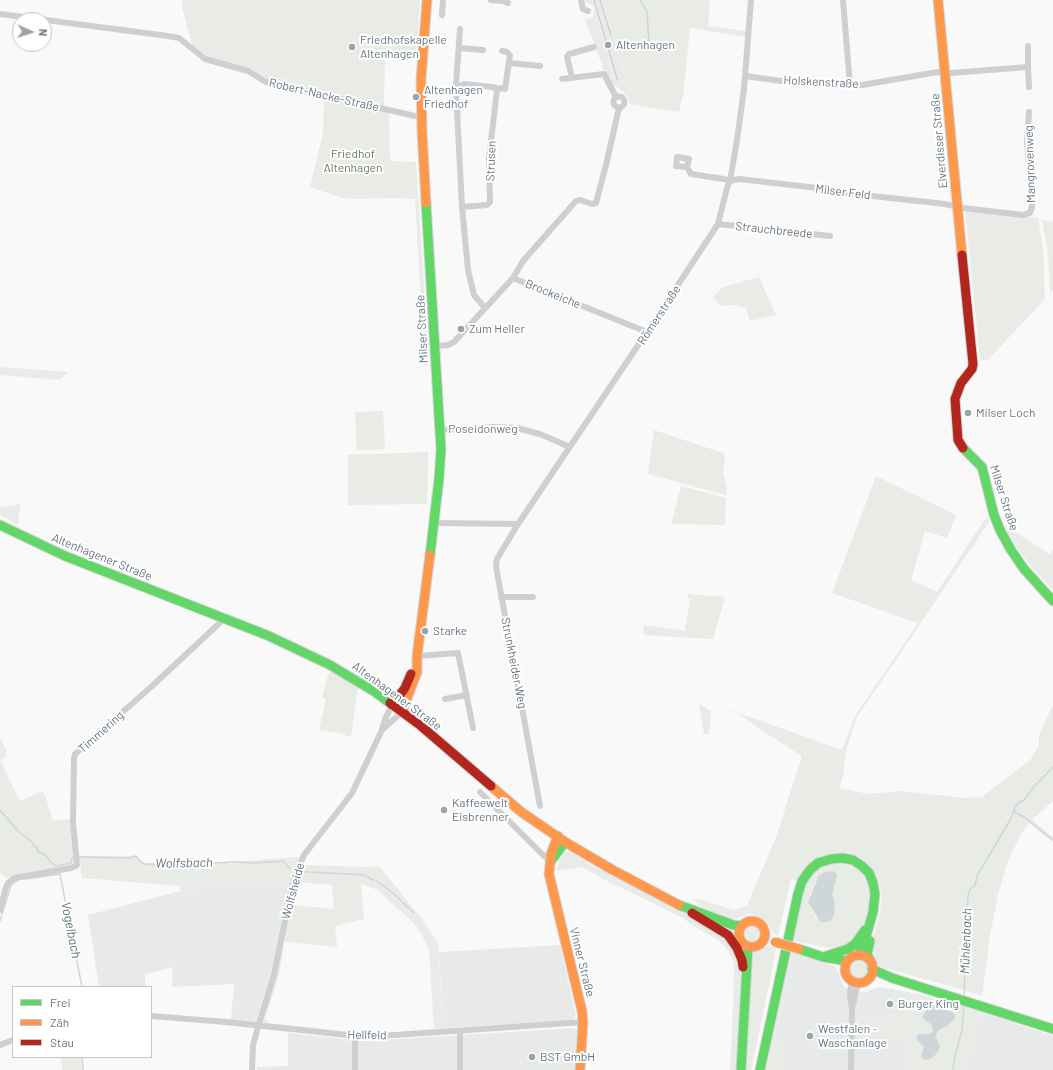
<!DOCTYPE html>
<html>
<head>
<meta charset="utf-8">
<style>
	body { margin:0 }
	#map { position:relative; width:1053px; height:1070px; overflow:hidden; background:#f9f9f9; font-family:Barlow,sans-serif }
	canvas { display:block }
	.legend { position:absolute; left:12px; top:986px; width:140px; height:72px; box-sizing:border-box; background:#fff; border:1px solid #c1c8cd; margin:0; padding:5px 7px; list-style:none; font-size:12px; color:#657683 }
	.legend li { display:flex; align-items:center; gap:8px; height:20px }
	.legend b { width:20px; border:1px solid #c1c8cd }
	.north { position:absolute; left:12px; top:12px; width:40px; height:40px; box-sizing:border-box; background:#fff; border:1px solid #c1c8cd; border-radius:50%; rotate:93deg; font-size:11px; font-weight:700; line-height:16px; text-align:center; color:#657683 }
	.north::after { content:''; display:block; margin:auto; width:14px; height:18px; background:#99a4ac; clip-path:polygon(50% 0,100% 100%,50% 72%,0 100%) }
</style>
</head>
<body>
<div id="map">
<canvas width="1053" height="1070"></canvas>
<ul class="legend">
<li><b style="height:5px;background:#63d668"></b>Frei</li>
<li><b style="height:5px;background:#ff974d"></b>Zäh</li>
<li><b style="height:5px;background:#b3261e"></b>Stau</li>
</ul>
<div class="north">N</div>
</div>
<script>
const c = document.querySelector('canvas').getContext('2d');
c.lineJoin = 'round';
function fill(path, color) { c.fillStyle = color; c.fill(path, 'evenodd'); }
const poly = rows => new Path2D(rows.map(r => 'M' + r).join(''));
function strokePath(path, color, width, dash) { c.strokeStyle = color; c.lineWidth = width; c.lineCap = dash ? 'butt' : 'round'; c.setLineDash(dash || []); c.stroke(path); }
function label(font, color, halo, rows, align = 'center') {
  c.font = font + ' Barlow,sans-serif'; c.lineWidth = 4; c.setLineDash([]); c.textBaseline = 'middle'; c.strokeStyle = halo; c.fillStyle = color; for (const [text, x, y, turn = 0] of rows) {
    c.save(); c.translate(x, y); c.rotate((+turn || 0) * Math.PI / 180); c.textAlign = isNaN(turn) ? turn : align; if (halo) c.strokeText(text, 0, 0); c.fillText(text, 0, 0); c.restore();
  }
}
fill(poly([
	[593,0,602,0,625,78,629,92,627,95,625,95,623,91,620,91,619,88,610,83,602,66,607,63,615,80],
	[290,880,271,973,257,1018,252,1021,231,1019,234,984,172,987,173,967,145,974,145,987,99,987,88,915,180,891],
	[560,945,576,1016,573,1020,443,1028,439,952],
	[808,957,836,967,844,987,865,992,880,987,914,993,905,1014,858,1014,857,1035,907,1038,907,1070,778,1070,784,1045,774,1042,792,974,792,965,793,962,797,959,807,959],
	[981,1012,1053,1036,1053,1070,966,1070],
	[574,1028,578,1030,575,1070,257,1070,257,1067,288,1066,288,1033,364,1041]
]), '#e8e9e9');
fill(poly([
	[182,0,420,0,416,56,385,56,384,107,265,80,208,58,193,47,187,28,182,6],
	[584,0,593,0,615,81,607,63,602,65,585,19,593,17,594,9,592,5,584,2],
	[602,0,710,0,708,26,747,31,746,37,690,28,683,95,679,112,630,104,627,95,629,91,625,77],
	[324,98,389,113,390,161,416,162,429,363,425,367,415,199,391,198,359,199,342,198,310,187,323,133],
	[965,209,1038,218,1043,249,1045,299,988,360,980,361],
	[1042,220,1053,222,1053,290,1050,293,1048,253],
	[759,277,776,315,750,321,746,308,736,305,720,306,713,297,723,287],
	[0,367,68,372,60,380,0,375],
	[383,411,385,449,357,450,355,412],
	[654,430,723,453,725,458,723,471,727,489,726,495,648,474],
	[428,452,427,504,348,505,348,455],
	[876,476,956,515,947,538,925,531,911,580,937,592,987,516,989,522,857,717,847,747,842,780,839,788,868,794,902,791,965,798,982,797,1031,759,1039,745,1039,735,1042,728,1053,705,1053,801,1032,820,1053,837,1053,842,1029,823,1020,836,1007,863,998,895,990,935,982,996,960,989,881,967,876,961,872,944,880,911,882,894,880,885,872,869,864,860,852,855,829,856,799,881,791,879,778,936,773,933,767,922,758,916,752,914,745,915,739,918,731,919,705,910,696,902,695,898,734,910,747,906,776,837,802,756,758,728,739,714,719,706,842,750,855,716,918,623,832,593],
	[681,486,726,498,725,525,671,524],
	[20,504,18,525,0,515,0,507],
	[1004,525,1051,555,1053,549,1053,590,1034,570,1017,548],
	[688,594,725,597,713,639,643,635,644,625,685,631,690,599,688,598],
	[331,672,333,672,358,688,351,737,340,733,319,730,326,698,322,697,328,675],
	[699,704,711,711,709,734,704,734],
	[0,738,7,751,5,752,7,756,0,760,20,801,43,791,46,798,53,821,71,819,75,860,71,866,6,878,0,873],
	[564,851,574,854,589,864,678,908,678,910,682,910,723,934,740,963,742,976,737,1070,730,1070,733,1008,734,964,730,954,725,947,718,940,693,926,683,918,601,878,583,867,556,871,560,859,564,854],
	[79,856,137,856,143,863,220,862,231,864,245,861,295,857,299,858,273,974,259,1019,254,1023,232,1021,231,1019,252,1021,258,1018,271,973,290,880,180,891,180,886,82,878],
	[835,861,851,865,857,868,863,875,868,883,870,893,870,901,868,914,862,929,855,940,839,948,838,947,828,948,790,940,798,899,813,870],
	[817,879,836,881,832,895,835,902,834,911,818,920,810,907,810,895],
	[306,865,369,867,379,866,418,914,438,942,443,1028,434,1029,429,950,421,933,410,919,391,903,378,890,361,884,364,919,335,926,337,947,285,942,283,940,291,903,293,905,334,909,332,885,298,882],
	'741 934a10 10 0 1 1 20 0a10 10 0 1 1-20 0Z',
	[282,946,284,946,279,975,265,1019,269,1023,333,1030,333,1032,266,1026,263,1021],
	[769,946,776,948,769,986,751,1070,744,1070,750,950,758,949],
	[787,951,808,957,807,959,797,959,793,962,792,965,792,974,775,1042,784,1044,778,1070,762,1070],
	'849 969a10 10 0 1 1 20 0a10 10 0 1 1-20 0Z',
	[914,993,981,1012,966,1070,907,1070,907,1038,857,1035,858,1014,905,1014],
	[61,1057,81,1057,82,1070,62,1070]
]), '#e8ebe6');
fill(poly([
	[831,871,835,872,837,876,832,895,835,902,834,915,830,921,826,922,820,922,808,902,819,875,826,872],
	[932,1004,953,1013,955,1015,954,1020,948,1025,939,1030,937,1032,936,1037,940,1045,938,1052,932,1058,927,1060,923,1059,921,1057,924,1047,917,1040,917,1037,918,1034,930,1034,933,1031,932,1025,922,1018,926,1010]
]), '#ced6d9');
strokePath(poly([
	[640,0,647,12,649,44,650,48],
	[0,810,18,831,32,842,33,845,37,847,38,852,44,854,52,863,56,866,71,863,72,858,74,857],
	[1014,812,1024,817,1053,840],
	[78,856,84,857,129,858,134,856,137,857,141,862,145,864,161,865,238,862,254,863,283,861,287,865,289,869],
	[302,872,308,872],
	[310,872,364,875,373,880],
	[26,879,60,874,82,987],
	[377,881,395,895,414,913],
	[0,921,11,885,18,880],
	[964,997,968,895,971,888,975,886,977,876,1010,820,1017,804,1024,800,1032,789,1053,767],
	[82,1057,83,1070],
	[953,1070,954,1060,962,1030,964,1005]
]), '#ced6d9', 1.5);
const fast = poly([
	[426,203,441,449,439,479,430,555],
	[963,448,982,467,994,515,1000,530,1011,550,1024,569,1053,601],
	[0,525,65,556,269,636,330,665,375,692,390,703],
	[551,861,565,842],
	[679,905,733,925,741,926],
	[870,941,867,954,870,960],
	[799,949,823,957,847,961],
	[823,957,848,949,855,944,865,930],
	[872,969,892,978,1053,1029],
	[741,1070,748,947],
	[760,1070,798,894,802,881,810,870,818,863,831,859,842,858,853,860,862,866,869,873,873,883,875,894,873,912,863,947,858,955]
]);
const slow = poly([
	[938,0,962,255],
	[426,203,422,131,421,79,427,0],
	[402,712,417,672,417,656,430,555],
	[491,786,520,811,565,842,611,869,679,905],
	[558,836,551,854,549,874,582,1011,583,1022,580,1070],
	'739 934a13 13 0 1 1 26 0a13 13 0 1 1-26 0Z',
	'845 969a14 14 0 1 1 28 0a14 14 0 1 1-28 0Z'
]);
const jam = poly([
	[962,255,973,364,972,369,961,383,955,399,958,440,963,448],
	[390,703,421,726,491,786],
	[392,705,405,688,411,674],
	[692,913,728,935,737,948,742,960,743,967]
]);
strokePath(fast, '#d5d6d7', 11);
strokePath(slow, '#d5d6d7', 11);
strokePath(jam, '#d5d6d7', 11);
strokePath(poly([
	[491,0,503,1,508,3],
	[581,0,583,9,588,11],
	[843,0,850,85],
	[0,14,168,36,179,38,205,59,248,71,266,82,415,116,422,116],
	[442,15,443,0],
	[459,48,483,50],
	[509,63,540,66],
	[1028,67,1029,87],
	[745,76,803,84,862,85,938,72,951,73,1028,67,1028,46],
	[572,78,567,57,569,54,594,47],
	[562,79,604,74,616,97],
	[458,87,456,85,460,29],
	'613.5 102a5.5 5.5 0 1 1 11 0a5.5 5.5 0 1 1-11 0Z',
	[687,167,689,159,677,157,676,166,687,167,691,174,724,179,730,181],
	[730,181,739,179,818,188,832,189,836,192,945,204,963,208,1023,215,1030,213,1032,207,1027,142,1029,112],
	[462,207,487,205,490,202,489,158,497,90],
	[718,224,830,236],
	[513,278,647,332],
	[485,308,474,295,468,270,462,207,456,90,458,87,464,84,492,87,496,88,497,90,500,88,505,89,510,55,507,52,502,51],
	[435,346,448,345,454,342,513,278,523,261,576,201,580,200,592,204,596,203,606,165,619,108],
	[440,430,494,427,517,428,540,434,570,447],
	[434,523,518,524],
	[501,597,533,597],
	[417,656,458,653,473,728],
	[445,699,467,695],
	[383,729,402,712],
	[480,792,543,855,551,861],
	[540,806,497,572,496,565,497,559,518,524,647,332,718,224,727,188,730,181,737,140,744,89,751,0],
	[0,910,6,887,9,882,15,878,71,868,77,865,73,823,74,758,75,754,151,687,225,618],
	[850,979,851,985,850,996,852,1008,851,1070],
	[853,1005,856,990,859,982],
	[151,1016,226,1022,366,1037,583,1022],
	[460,1031,460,1070],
	[355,1036,355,1070],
	[0,1045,13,1040],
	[252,1070,253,1045,258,1027,274,975,292,886,297,871,304,855,352,793,381,732,386,717,392,705]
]), '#cecfd0', 6);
strokePath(fast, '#63d668', 9);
strokePath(slow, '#ff974d', 9);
strokePath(jam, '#b3261e', 9);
strokePath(poly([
	[594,0,617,79],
	[600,0,611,35]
]), '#c3c5c6', 1);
const slowBridge = poly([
	[775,942,799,949]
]);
strokePath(slowBridge, '#d5d6d7', 11, []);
strokePath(slowBridge, '#ff974d', 9);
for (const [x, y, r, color] of [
	[608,45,4,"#99a4ac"],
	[352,47,4,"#99a4ac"],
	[416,97,4,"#99a4ac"],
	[461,329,4,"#99a4ac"],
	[968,413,4,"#99a4ac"],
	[425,631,4,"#99a4ac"],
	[444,810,4,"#99a4ac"],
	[890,1004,4,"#99a4ac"],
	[810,1036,4,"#99a4ac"],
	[532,1057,4,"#99a4ac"]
]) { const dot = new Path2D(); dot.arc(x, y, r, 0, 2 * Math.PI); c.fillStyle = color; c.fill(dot); strokePath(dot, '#fff', 1.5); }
label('12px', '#657683', '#fff', [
	["Friedhofskapelle",360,40],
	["Altenhagen",360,54],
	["Altenhagen",616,45],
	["Altenhagen",424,90],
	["Friedhof",424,104],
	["Zum Heller",469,329],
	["Milser Loch",976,413],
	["Starke",433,631],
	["Kaffeewelt",452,803],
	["Eisbrenner",452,817],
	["Burger King",898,1004],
	["Westfalen -",818,1029],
	["Waschanlage",818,1043],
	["BST GmbH",540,1057]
], 'left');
label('12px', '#657683', '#fff', [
	["Holskenstraße",821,82,3],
	["Robert-Nacke-Straße",324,95,13],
	["Elverdisser Straße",939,141,-95],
	["Strusen",491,161,-88],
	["Mangrovenweg",1030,164,-92],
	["Milser Feld",843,192,7],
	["Strauchbreede",774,230,6],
	["Brockeiche",553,294,22],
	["Römerstraße",659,315,-57],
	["Milser Straße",422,329,-93],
	["Poseidonweg",483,429],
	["Milser Straße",1004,498,72],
	["Altenhagener Straße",102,557,22],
	["Strunkheider Weg",514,663,79],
	["Altenhagener Straße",397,696,36],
	["Timmering",101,732,-42],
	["Wolfsheide",293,891,-75],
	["Vinner Straße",582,962,76],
	["Hellfeld",367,1035,1]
]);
label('12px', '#687a64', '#fff', [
	["Friedhof",353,154],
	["Altenhagen",353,168]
]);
label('italic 13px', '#60757c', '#fff', [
	["Wolfsbach",184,863,-1],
	["Vogelbach",71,930,79],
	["Mühlenbach",966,941,-88]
]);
</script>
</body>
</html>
